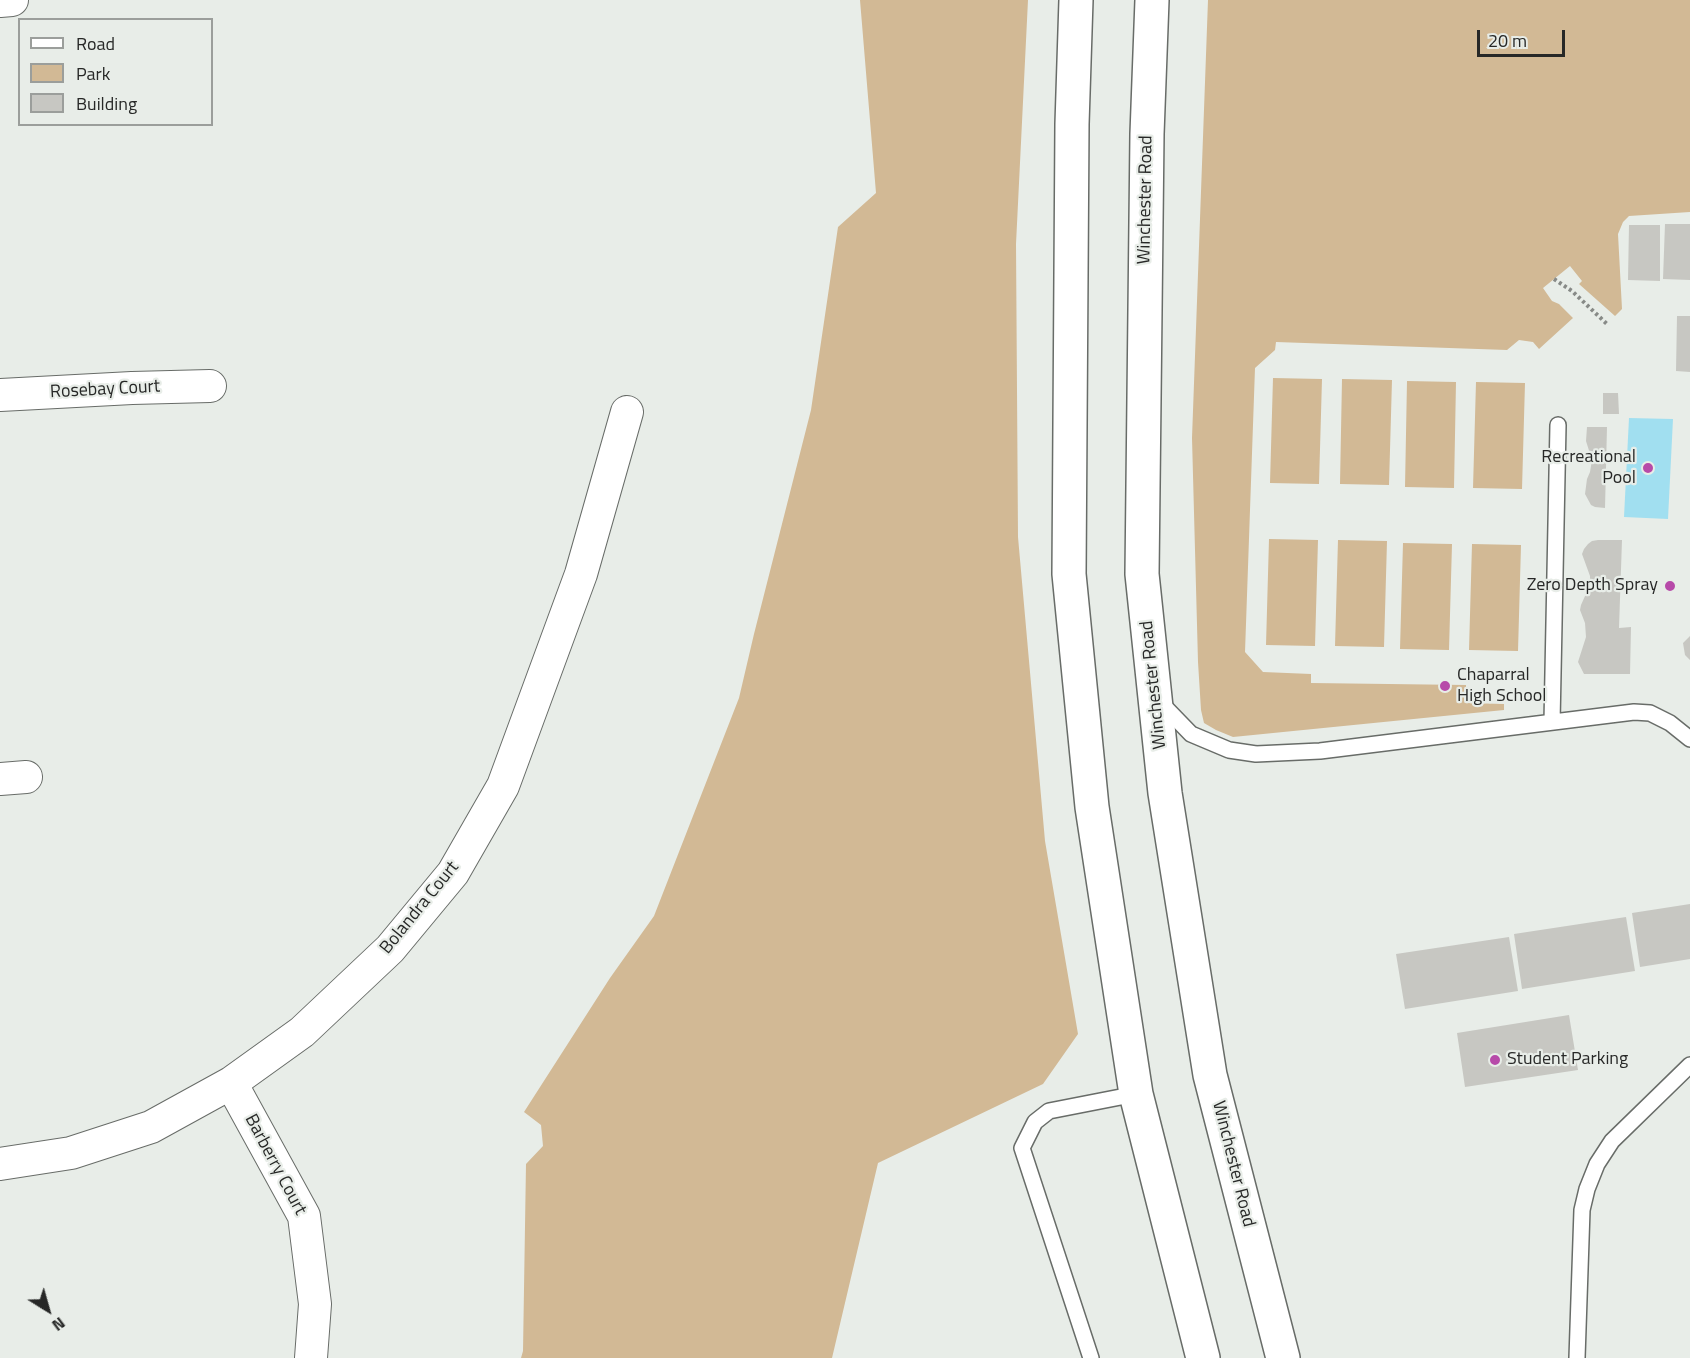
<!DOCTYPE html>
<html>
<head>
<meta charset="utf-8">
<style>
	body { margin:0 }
	#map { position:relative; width:1690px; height:1358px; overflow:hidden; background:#e8ede8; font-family:"Titillium Web",sans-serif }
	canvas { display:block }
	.legend { position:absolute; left:18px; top:18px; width:195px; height:108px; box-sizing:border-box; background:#e8ede8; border:2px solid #9b9e9b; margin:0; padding:8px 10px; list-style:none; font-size:18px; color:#272827 }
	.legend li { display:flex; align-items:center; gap:12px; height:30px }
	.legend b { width:30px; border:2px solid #9b9e9b }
	.north { position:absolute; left:18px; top:1280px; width:60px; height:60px; -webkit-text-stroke:4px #e8ede8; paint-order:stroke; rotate:143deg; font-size:16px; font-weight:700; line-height:24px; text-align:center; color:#272827 }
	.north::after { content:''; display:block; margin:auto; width:21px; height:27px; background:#272827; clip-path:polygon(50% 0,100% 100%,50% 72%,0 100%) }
	.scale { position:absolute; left:1477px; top:30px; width:88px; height:27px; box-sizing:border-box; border:3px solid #272827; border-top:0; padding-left:8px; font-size:18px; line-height:21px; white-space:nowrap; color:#272827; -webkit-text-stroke:4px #e8ede8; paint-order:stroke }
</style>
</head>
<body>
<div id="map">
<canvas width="1690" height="1358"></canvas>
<ul class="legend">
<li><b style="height:8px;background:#fff"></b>Road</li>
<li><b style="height:16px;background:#d2b995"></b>Park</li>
<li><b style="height:16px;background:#c7c7c2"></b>Building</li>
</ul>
<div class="north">N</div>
<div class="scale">20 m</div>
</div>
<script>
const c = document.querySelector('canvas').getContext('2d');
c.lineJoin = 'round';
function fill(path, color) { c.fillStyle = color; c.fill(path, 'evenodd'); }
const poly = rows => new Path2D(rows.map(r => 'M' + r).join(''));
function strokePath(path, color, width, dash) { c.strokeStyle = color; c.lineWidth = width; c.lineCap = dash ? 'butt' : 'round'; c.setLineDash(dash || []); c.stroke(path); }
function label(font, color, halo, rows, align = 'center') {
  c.font = font + ' "Titillium Web",sans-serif'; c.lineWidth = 4.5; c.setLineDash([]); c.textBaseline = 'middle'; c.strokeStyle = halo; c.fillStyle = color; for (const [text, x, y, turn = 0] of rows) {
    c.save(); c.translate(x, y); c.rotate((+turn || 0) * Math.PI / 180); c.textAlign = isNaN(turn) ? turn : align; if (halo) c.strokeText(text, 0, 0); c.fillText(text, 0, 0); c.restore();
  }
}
fill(poly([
	[860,0,1028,0,1016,244,1018,537,1045,841,1078,1034,1043,1084,878,1163,832,1358,521,1358,523,1351,526,1164,543,1146,541,1125,524,1112,610,978,654,916,739,698,754,634,811,410,838,227,876,193],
	[1208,0,1690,0,1690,212,1629,216,1623,222,1618,234,1622,309,1615,316,1579,284,1582,281,1570,266,1543,288,1552,301,1559,304,1573,318,1539,349,1533,342,1519,340,1507,350,1276,342,1275,350,1255,368,1245,652,1263,672,1311,674,1311,683,1466,685,1466,703,1504,704,1504,710,1233,737,1216,730,1204,723,1201,710,1198,662,1192,438],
	[1273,378,1322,379,1319,484,1270,483],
	[1342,379,1392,380,1389,485,1340,484],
	[1407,381,1456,382,1454,488,1405,487],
	[1476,382,1525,383,1522,489,1473,488],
	[1269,539,1318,540,1315,646,1266,645],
	[1338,540,1387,541,1384,647,1335,646],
	[1403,543,1452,544,1449,650,1400,649],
	[1472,544,1521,545,1518,651,1469,650]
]), '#d2b995');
fill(poly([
	[1629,418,1673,419,1668,519,1624,517]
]), '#a1dff0');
fill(poly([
	[1665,224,1690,224,1690,280,1663,279],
	[1629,225,1660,225,1660,281,1628,280],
	[1677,316,1690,316,1690,372,1676,371],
	[1603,393,1618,393,1619,414,1603,414],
	[1587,427,1607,427,1605,508,1595,507,1591,505,1585,494,1587,479,1590,472,1592,460,1586,441],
	[1598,540,1622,540,1619,628,1631,627,1630,674,1584,674,1578,662,1586,637,1585,623,1580,610,1581,605,1590,585,1590,576,1582,554,1584,549,1588,544,1592,541],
	[1690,636,1690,660,1685,655,1683,643],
	[1690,904,1690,959,1640,967,1632,913],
	[1626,917,1635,971,1522,989,1514,934],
	[1509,937,1518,991,1405,1009,1396,954],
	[1569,1015,1578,1070,1465,1087,1457,1033]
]), '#c7c7c2');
const service = poly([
	[1160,702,1191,734,1229,750,1256,754,1320,751,1634,712,1650,713,1670,723,1690,739],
	[1552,722,1558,425],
	[1091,1358,1022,1148,1035,1122,1049,1111,1136,1094],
	[1577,1358,1582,1210,1587,1189,1597,1164,1612,1141,1690,1065]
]);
const minor = poly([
	[0,1,12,0],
	[0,395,132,388,210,386],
	[0,779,26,777],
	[231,1083,304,1216,315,1304,311,1358],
	[0,1164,71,1153,151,1127,231,1083,302,1032,390,949,453,873,503,786,581,574,627,412]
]);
const primary = poly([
	[1076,0,1072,124,1069,574,1092,807,1136,1094,1203,1358],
	[1152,0,1147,134,1142,574,1165,793,1210,1075,1283,1358]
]);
strokePath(service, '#686c68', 18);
strokePath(minor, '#686c68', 34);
strokePath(primary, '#686c68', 36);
strokePath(poly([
	[1554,279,1572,291,1607,324]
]), '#878a87', 4, [3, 3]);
strokePath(service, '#fff', 15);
strokePath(minor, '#fff', 32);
strokePath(primary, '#fff', 33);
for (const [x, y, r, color] of [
	[1648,468,6,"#b74aa9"],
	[1670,586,6,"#b74aa9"],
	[1445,686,6,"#b74aa9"],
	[1495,1060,6,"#b74aa9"]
]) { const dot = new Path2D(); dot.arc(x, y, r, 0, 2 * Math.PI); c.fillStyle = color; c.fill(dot); strokePath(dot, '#e8ede8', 2); }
label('18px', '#272827', '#e8ede8', [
	["Winchester Road",1146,200,-89],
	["Rosebay Court",105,390,-3],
	["Winchester Road",1154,685,-96],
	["Bolandra Court",420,908,-51],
	["Winchester Road",1233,1164,76],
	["Barberry Court",275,1165,62]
]);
label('18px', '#272827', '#e8ede8', [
	["Recreational",1636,458],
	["Pool",1636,479],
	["Zero Depth Spray",1658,586],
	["Chaparral",1457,676,"left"],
	["High School",1457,697,"left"],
	["Student Parking",1507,1060,"left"]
], 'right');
</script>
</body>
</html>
